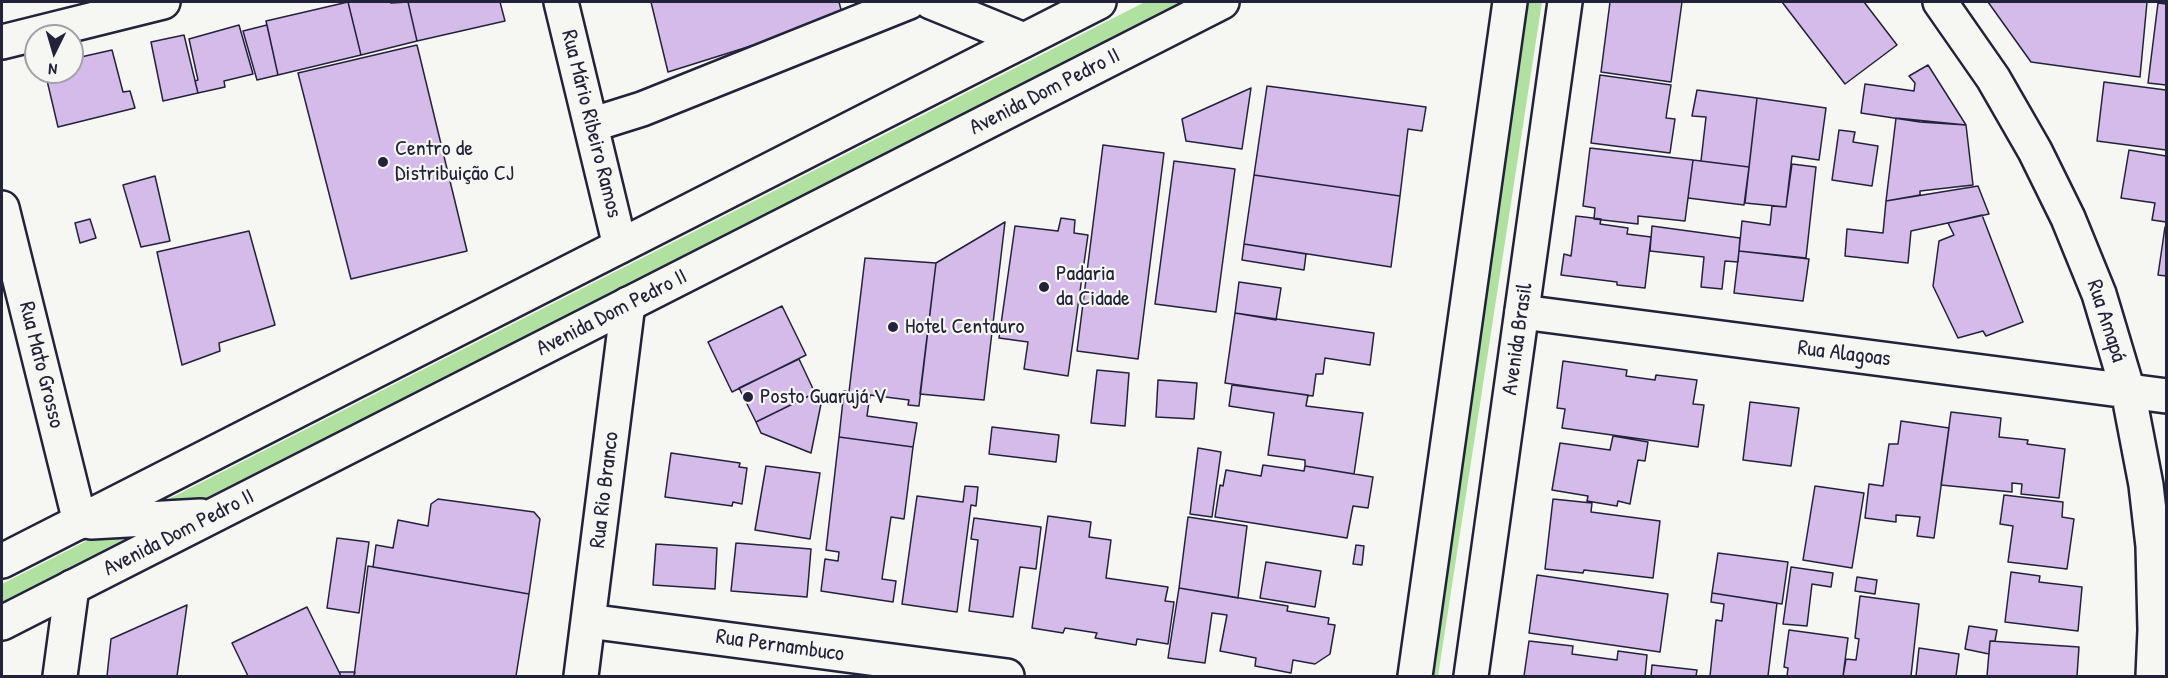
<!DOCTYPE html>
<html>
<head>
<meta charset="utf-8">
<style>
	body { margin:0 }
	#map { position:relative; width:2168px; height:678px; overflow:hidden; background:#f6f6f2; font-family:"Patrick Hand",sans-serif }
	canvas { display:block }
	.frame { position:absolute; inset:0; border:3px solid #22223b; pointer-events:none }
	.north { position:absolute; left:24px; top:24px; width:60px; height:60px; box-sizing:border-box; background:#f6f6f2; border:2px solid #a1a1a9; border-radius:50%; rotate:185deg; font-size:16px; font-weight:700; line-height:24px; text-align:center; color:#22223b }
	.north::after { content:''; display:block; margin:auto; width:21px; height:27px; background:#22223b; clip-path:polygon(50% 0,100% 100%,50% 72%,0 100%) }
</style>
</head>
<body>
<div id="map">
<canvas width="2168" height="678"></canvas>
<div class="frame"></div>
<div class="north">N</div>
</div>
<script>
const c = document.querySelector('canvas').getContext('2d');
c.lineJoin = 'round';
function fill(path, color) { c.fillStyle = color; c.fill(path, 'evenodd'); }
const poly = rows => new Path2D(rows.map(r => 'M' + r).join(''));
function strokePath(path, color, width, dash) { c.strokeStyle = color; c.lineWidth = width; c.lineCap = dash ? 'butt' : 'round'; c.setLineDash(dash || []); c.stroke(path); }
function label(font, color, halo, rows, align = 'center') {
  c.font = font + ' "Patrick Hand",sans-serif'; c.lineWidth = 4.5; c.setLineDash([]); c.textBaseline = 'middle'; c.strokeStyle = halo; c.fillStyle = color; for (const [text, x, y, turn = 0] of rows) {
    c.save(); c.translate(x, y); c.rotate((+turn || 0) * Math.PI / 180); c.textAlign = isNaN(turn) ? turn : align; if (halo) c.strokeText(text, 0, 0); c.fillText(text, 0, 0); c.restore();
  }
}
fill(poly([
	[1145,2,1185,2,2,603,2,584],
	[1523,2,1542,2,1438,676,1419,676]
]), '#b0e1a1');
const building = poly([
	[348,2,361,55,278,75,266,21,348,2],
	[348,2,390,2,391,3,408,2,417,41,361,55,348,2],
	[408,2,500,2,505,21,417,41,408,2],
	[651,2,839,2,843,17,668,72,651,2],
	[1610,2,1682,2,1671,82,1601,72,1610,2],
	[1782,2,1864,2,1897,45,1845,84,1782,2],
	[1988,2,2147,2,2140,77,2031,62,1988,2],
	[2158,3,2166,4,2166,85,2148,83,2158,3],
	[239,25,253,74,224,81,225,87,198,93,195,81,198,80,189,39,239,25],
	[267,25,278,75,257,80,243,31,267,25],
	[184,35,198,93,163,101,151,42,184,35],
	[417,45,467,251,351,279,298,73,417,45],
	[112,50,123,92,130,91,135,108,58,127,45,72,72,72,72,59,112,50],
	[1928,65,1966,125,1920,122,1861,113,1865,84,1914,91,1915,83,1909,76,1928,65],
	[1600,75,1671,85,1666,118,1675,119,1670,153,1591,143,1600,75],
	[2104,82,2166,90,2166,150,2097,141,2104,82],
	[1267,86,1426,107,1422,131,1408,129,1400,196,1254,175,1267,86],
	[1251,88,1242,149,1186,141,1182,119,1251,88],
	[1697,90,1757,98,1749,167,1701,161,1706,117,1692,116,1697,90],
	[1757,98,1826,108,1819,160,1792,156,1786,207,1745,203,1757,98],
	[1896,118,1966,125,1973,185,1920,191,1920,195,1886,201,1896,118],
	[1839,130,1855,132,1853,142,1878,146,1872,186,1832,180,1839,130],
	[1103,145,1164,153,1138,359,1077,351,1103,145],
	[1590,148,1693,160,1685,221,1638,216,1638,224,1594,219,1595,208,1583,206,1590,148],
	[2129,150,2166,156,2166,222,2152,220,2155,203,2121,198,2129,150],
	[1693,160,1749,167,1744,205,1688,198,1693,160],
	[1174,161,1235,169,1216,312,1155,304,1174,161],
	[1792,164,1816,167,1806,258,1739,251,1742,221,1770,225,1772,206,1786,207,1792,164],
	[1254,175,1400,196,1391,267,1244,244,1254,175],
	[155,176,170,241,141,247,123,185,155,176],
	[1978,186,1989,214,1911,231,1908,263,1845,256,1847,229,1883,233,1886,201,1978,186],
	[1982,215,2023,322,1986,336,1983,331,1958,338,1933,286,1939,241,1954,235,1948,223,1982,215],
	[1576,216,1601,219,1600,224,1628,228,1627,234,1651,237,1645,288,1617,285,1617,282,1561,275,1564,254,1571,256,1576,216],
	[1061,218,1075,220,1074,233,1088,235,1068,376,1024,369,1028,342,999,338,1015,226,1058,231,1061,218],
	[90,219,96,238,80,243,75,223,90,219],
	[1005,222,984,400,920,394,936,263,1005,222],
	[1652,226,1740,238,1738,262,1725,261,1722,289,1701,287,1704,257,1650,251,1652,226],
	[2165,227,2166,227,2166,276,2158,275,2165,227],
	[249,231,275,325,219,343,220,351,182,365,157,252,249,231],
	[1244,244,1306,254,1304,270,1242,260,1244,244],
	[1739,251,1809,259,1803,301,1734,293,1739,251],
	[865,258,936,263,919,406,908,405,909,400,870,395,867,416,917,423,913,447,839,437,844,391,849,392,865,258],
	[1239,282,1281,288,1276,320,1235,313,1239,282],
	[782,306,806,355,732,392,708,342,782,306],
	[1235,313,1374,333,1370,365,1325,358,1323,374,1316,374,1313,396,1225,383,1235,313],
	[799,359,815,393,756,422,739,388,799,359],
	[1563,361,1627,370,1626,376,1655,380,1656,375,1697,380,1693,404,1704,405,1698,447,1562,428,1565,409,1557,408,1563,361],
	[1097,370,1129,373,1125,426,1091,423,1097,370],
	[1158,380,1197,383,1194,419,1156,417,1158,380],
	[1232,385,1308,395,1306,406,1363,413,1354,474,1305,466,1305,460,1268,455,1274,413,1229,406,1232,385],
	[815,393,821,404,811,453,761,433,756,422,815,393],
	[1750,402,1799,408,1791,466,1743,460,1750,402],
	[1951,412,2001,418,1999,437,2028,440,2027,444,2065,449,2059,498,2021,494,2022,484,2012,483,2012,492,1941,485,1951,412],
	[1901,421,1949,428,1934,538,1917,536,1920,517,1896,515,1896,522,1865,518,1869,484,1883,486,1889,444,1898,444,1901,421],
	[992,427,1059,435,1056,462,989,454,992,427],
	[1613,436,1648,442,1645,461,1638,460,1630,504,1618,501,1617,506,1587,501,1588,496,1552,490,1560,443,1610,450,1613,436],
	[839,437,913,447,904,519,891,517,882,579,896,581,893,602,821,591,825,559,838,561,839,552,826,550,839,437],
	[1198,448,1221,452,1212,517,1190,514,1198,448],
	[671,453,740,463,739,467,747,468,742,504,733,502,732,506,665,497,671,453],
	[1263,465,1304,471,1305,466,1373,477,1368,508,1353,506,1347,538,1215,517,1220,485,1223,486,1226,470,1261,476,1263,465],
	[766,466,820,473,810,539,755,530,766,466],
	[965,486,978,487,976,506,971,505,957,612,902,604,917,496,963,502,965,486],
	[1815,486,1864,493,1852,568,1803,560,1815,486],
	[2004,495,2063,502,2062,517,2074,519,2067,569,2008,562,2013,526,2000,524,2004,495],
	[438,499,534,512,540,519,529,594,373,567,376,545,393,548,398,520,428,526,431,504,438,499],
	[1553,499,1592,503,1591,512,1660,521,1653,578,1584,570,1583,573,1545,569,1553,499],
	[1048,516,1091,522,1089,537,1111,540,1106,578,1168,587,1165,601,1174,602,1168,644,1137,639,1136,645,1095,638,1097,633,1065,628,1063,633,1032,628,1048,516],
	[1188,517,1247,526,1238,598,1179,588,1188,517],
	[974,518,1041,527,1036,569,1020,567,1013,617,969,611,978,540,971,539,974,518],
	[337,538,369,542,359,613,327,608,337,538],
	[736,543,811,549,807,597,731,591,736,543],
	[656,544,717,548,715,589,653,585,656,544],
	[1356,545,1364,546,1362,565,1353,564,1356,545],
	[1718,553,1788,562,1782,604,1712,593,1718,553],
	[1266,562,1321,571,1315,607,1260,598,1266,562],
	[368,566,529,594,516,676,354,676,368,566],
	[1791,567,1833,573,1831,587,1812,584,1807,626,1783,624,1791,567],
	[2011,572,2040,576,2039,582,2082,587,2078,631,2005,622,2011,572],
	[1537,575,1668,594,1660,652,1529,633,1537,575],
	[1857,577,1877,580,1875,594,1855,591,1857,577],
	[1179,588,1288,606,1287,611,1329,618,1328,624,1335,625,1330,654,1315,664,1293,660,1291,673,1255,666,1256,658,1220,651,1227,615,1212,613,1205,663,1168,658,1179,588],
	[1712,593,1777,603,1768,676,1710,676,1716,620,1722,621,1724,604,1711,602,1712,593],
	[1860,596,1919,604,1911,676,1843,676,1846,659,1856,660,1859,639,1855,638,1860,596],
	[187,605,177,676,107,676,111,639,187,605],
	[307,607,341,676,248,676,232,643,307,607],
	[1969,626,1997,630,1995,641,1990,641,1989,654,1965,649,1969,626],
	[1789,630,1848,638,1843,676,1787,676,1788,668,1784,667,1789,630],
	[1529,641,1573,646,1572,654,1617,660,1618,651,1647,655,1645,676,1524,676,1529,641],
	[1990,641,2079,647,2077,676,1987,676,1990,641],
	[1919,648,1959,654,1956,676,1916,676,1919,648],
	[1652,665,1697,670,1696,676,1651,676,1652,665],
	[339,672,355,672,354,676,341,676,339,672]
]);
fill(building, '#d4bbea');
strokePath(building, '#22223b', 1.5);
const minor = poly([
	[561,2,620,246],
	[931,2,1024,40],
	[1940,2,1993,78,2035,151,2068,218,2099,294,2128,391,2146,485,2153,546,2155,630,2153,676],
	[2,42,163,2],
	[591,125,642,109,909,2],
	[2,208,80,522],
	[1522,312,2166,396],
	[588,621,1007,676],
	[60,676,72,587],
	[581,676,628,304]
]);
const major = poly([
	[91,522,201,516],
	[2,561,1099,2],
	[2,623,1222,2],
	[1415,676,1510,2],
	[1471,676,1565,2]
]);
strokePath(minor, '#22223b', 38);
strokePath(major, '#22223b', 38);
strokePath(minor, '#f6f6f2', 33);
strokePath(major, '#f6f6f2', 33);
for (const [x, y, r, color] of [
	[383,162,6,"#22223b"],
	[1044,287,6,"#22223b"],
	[893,327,6,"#22223b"],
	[748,397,6,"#22223b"]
]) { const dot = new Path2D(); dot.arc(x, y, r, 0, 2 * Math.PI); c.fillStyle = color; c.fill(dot); strokePath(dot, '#f6f6f2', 2); }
label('22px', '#22223b', '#f6f6f2', [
	["Avenida Dom Pedro II",1045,92,-27],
	["Rua Mário Ribeiro Ramos",591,124,76],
	["Avenida Dom Pedro II",612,313,-27],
	["Rua Amapá",2106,321,72],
	["Avenida Brasil",1518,339,-82],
	["Rua Alagoas",1844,354,7],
	["Rua Mato Grosso",41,365,76],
	["Rua Rio Branco",605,490,-83],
	["Avenida Dom Pedro II",179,533,-27],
	["Rua Pernambuco",780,646,8]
]);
label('22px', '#22223b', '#f6f6f2', [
	["Centro de",395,149],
	["Distribuição CJ",395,174],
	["Padaria",1056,274],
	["da Cidade",1056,299],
	["Hotel Centauro",905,327],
	["Posto Guarujá V",760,397]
], 'left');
</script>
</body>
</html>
